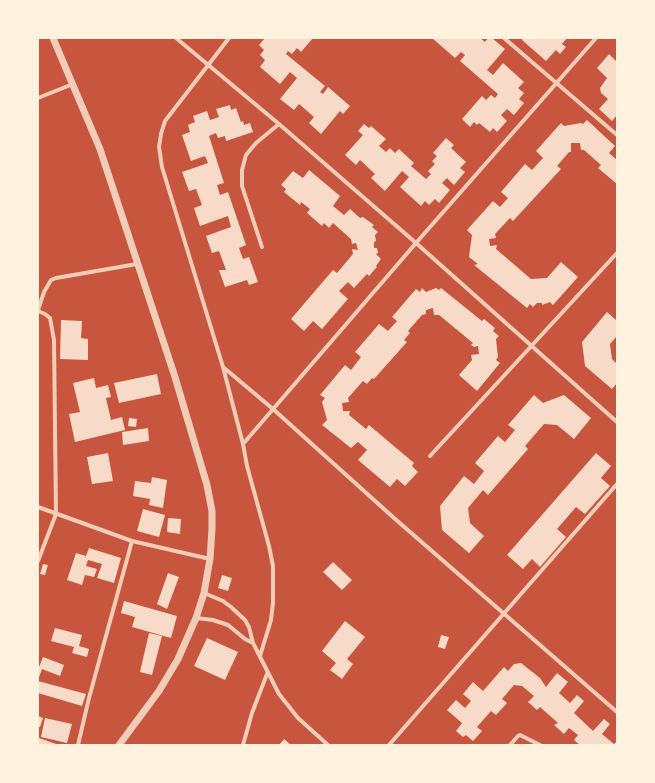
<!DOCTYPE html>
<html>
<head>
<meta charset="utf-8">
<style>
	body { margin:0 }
	#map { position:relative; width:655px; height:783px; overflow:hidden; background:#c8553d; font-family:Figtree,sans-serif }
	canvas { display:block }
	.frame { position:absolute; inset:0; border:39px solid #fff3e0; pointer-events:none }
</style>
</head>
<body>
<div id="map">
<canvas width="655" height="783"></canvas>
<div class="frame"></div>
</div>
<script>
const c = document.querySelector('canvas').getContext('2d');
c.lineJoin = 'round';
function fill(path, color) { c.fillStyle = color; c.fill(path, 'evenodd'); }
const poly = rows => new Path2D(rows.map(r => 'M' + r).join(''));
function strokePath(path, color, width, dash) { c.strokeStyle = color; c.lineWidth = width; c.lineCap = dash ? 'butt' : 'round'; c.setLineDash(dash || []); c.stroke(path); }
fill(poly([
	[265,38,274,38,276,39,277,38,313,38,301,52,297,48,292,54,288,51,286,54,325,86,320,92,323,94,328,87,350,106,343,114,340,111,321,134,309,123,314,117,299,104,294,110,280,99,297,78,290,72,280,84,260,67,265,60,260,55,264,50,259,45],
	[432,38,480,38,485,42,488,38,492,38,505,49,487,70,493,75,503,63,524,82,518,88,524,93,519,99,524,103,514,115,507,109,501,115,507,121,497,132,493,128,490,132,479,123,477,125,474,122,470,127,462,119,482,96,486,100,491,95,495,98,498,94,460,61,465,55,461,52,455,58],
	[523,38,567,38,562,44,566,47,560,54,556,50,546,61,522,40],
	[609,54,617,62,617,115,612,121,599,109,608,99,601,93,600,88,607,78,597,68],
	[230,105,231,110,236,108,241,122,243,121,244,125,250,123,253,132,226,141,225,136,218,138,216,133,209,136,224,183,217,185,220,195,228,192,246,245,239,248,243,259,249,257,258,282,249,285,247,280,225,287,219,270,226,270,219,251,212,253,206,236,231,227,228,216,200,226,194,208,202,205,196,189,189,191,182,172,208,163,205,156,191,161,182,135,190,132,188,125,195,122,193,116,207,111,210,120,219,117,216,109],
	[587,120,615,146,609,153,617,160,617,184,598,168,601,165,584,150,581,150,580,143,571,143,571,152,569,152,557,166,561,169,513,221,510,218,495,234,496,238,489,239,490,246,497,245,496,249,531,279,547,278,561,262,578,277,553,305,550,302,542,305,542,303,537,303,533,307,530,304,527,308,474,265,478,264,469,257,472,235,467,230,493,201,500,207,508,198,501,192,525,164,532,170,543,158,536,151,561,123,564,126,581,123,583,124],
	[364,124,369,128,371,126,386,139,379,146,386,152,390,148,395,153,399,149,414,163,411,166,426,179,431,174,428,171,435,164,432,161,437,156,433,153,446,138,454,145,451,148,466,162,460,168,465,172,454,185,447,178,442,183,450,190,439,203,435,199,429,205,425,201,421,206,400,187,409,177,402,171,385,191,371,178,375,174,360,160,356,165,345,155,363,135,358,131],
	[309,170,340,196,333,206,344,215,350,209,360,218,363,217,374,225,372,227,378,232,375,235,376,241,374,242,374,248,377,248,378,253,376,254,381,259,376,266,377,267,369,276,367,274,354,288,348,282,339,291,348,299,322,329,313,321,304,331,291,319,333,270,337,273,353,254,352,249,358,250,356,243,352,244,351,239,333,223,329,228,324,223,322,226,307,213,310,209,301,202,300,205,284,192,286,189,281,185,293,171,303,178],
	[422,288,426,292,436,288,439,290,441,288,482,321,484,319,495,328,493,331,499,336,496,339,498,357,496,360,500,363,477,391,459,375,472,360,471,355,479,354,478,346,474,347,471,345,473,343,439,315,434,315,433,308,426,310,426,314,422,315,408,331,410,333,404,340,407,342,374,379,372,378,367,384,363,381,348,398,349,402,342,403,343,411,350,411,349,415,366,429,369,425,414,463,412,466,418,472,405,486,397,479,390,487,358,460,367,450,358,442,351,448,322,425,327,420,322,402,325,398,320,395,345,365,351,370,361,357,355,352,379,324,388,331,397,321,392,317,416,289,420,292],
	[607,312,616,320,617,318,617,336,610,344,612,359,617,364,617,383,612,389,585,366,582,342],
	[61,320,82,321,81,338,88,339,88,360,60,359],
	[157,374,161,394,119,403,114,383],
	[94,378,96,388,108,385,111,397,106,398,111,420,122,417,125,430,75,442,69,414,80,412,73,383],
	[534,395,543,403,564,395,591,418,574,439,557,425,544,424,525,446,528,449,488,495,483,490,468,508,470,523,484,536,469,553,442,530,440,506,464,476,474,484,484,471,475,463,498,436,505,442,515,430,508,425],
	[129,418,137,419,136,427,128,426],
	[148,428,149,441,123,445,122,432],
	[108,453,113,481,92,484,87,457],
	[596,453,611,466,601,478,610,486,585,514,576,507,557,529,566,537,540,567,532,559,523,569,507,555],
	[152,477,167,480,163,508,149,505,150,499,133,496,135,481,151,483],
	[143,509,165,515,159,537,137,531],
	[168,518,181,519,180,534,167,532],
	[89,548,121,558,114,583,97,578,102,564,88,560,86,566,97,569,94,577,85,575,82,585,67,580,76,553,86,556],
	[333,562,352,580,342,590,323,572],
	[43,564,48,565,45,575,40,574],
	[168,573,179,577,167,609,157,604],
	[222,575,232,578,228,591,218,588],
	[124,601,177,616,171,638,132,627,135,617,121,613],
	[345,621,365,637,347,659,353,664,342,679,330,670,336,663,322,651],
	[55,628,82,635,79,646,89,649,87,657,72,653,74,647,51,641],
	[149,633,162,636,152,675,140,672],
	[441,635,449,637,445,649,438,647],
	[207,638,238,652,225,680,194,666],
	[43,657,64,665,60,676,42,669,38,680,38,666,39,667],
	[521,663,540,678,546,687,557,673,568,682,559,693,570,703,577,695,584,701,574,713,593,731,604,719,610,724,602,734,614,744,617,741,617,745,587,745,586,744,580,745,574,740,578,735,569,728,564,734,554,725,558,723,540,707,537,710,528,702,534,696,522,686,514,685,502,699,507,703,496,715,491,711,477,727,482,731,473,741,466,735,463,737,456,731,462,723,447,710,456,700,465,708,471,701,463,694,473,682,483,691,504,667,508,671,514,664],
	[38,681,86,694,82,706,38,693],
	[38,716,43,718,40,727,38,727],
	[45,718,72,724,67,743,41,737],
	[39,738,59,745,38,745],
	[284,739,291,745,279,745]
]), '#f7dbc8');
strokePath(poly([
	[176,38,279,124,416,243,617,422],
	[229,38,165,121,161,134,159,147,162,167,223,367,243,444],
	[504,38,617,135],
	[38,98,73,84],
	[262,247,242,186,242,170,246,155,256,143,279,124],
	[38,310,44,292,51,280,56,278,137,264],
	[38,311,45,314,50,318,54,340,56,514,38,561],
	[223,367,273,409,394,518,617,712],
	[430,456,617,253],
	[38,507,132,541,210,559],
	[204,593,223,601,231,607,245,620,249,627,253,643,279,694,298,718,328,745],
	[196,618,213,620,228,625,245,639,253,643],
	[260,656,271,620,273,603,273,566,269,546,247,466,243,444,416,243,596,38],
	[78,745,89,698,132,541],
	[243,745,252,713,267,674],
	[389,745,617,484],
	[510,745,518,736,520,735,540,745]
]), '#f1ccb7', 4);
strokePath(poly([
	[53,38,100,149,175,377,207,485,212,511,212,529,210,559,204,593,196,618,178,659,159,691,119,745]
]), '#f1ccb7', 7);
</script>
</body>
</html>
